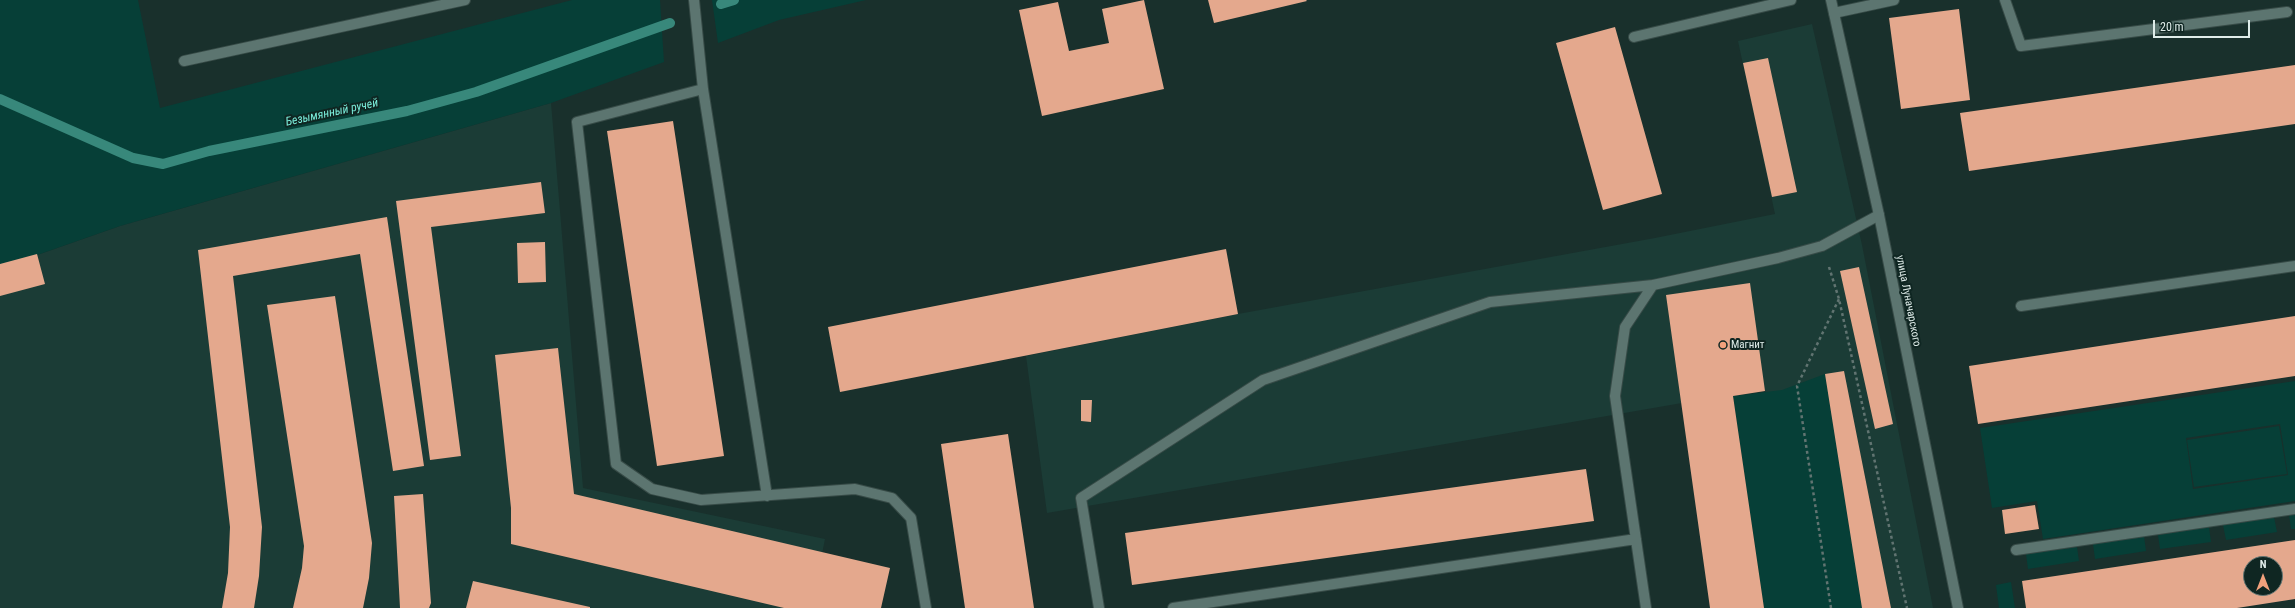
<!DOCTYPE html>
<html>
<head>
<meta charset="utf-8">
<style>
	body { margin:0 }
	#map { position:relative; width:2295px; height:608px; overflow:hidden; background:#19302c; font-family:"Roboto Condensed",sans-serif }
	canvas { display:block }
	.north { position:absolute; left:2243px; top:556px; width:40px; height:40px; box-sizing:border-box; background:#0f2622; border:1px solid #627572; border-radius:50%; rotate:0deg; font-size:11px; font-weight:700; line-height:16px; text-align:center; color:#dfece9 }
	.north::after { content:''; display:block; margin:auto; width:14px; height:18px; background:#f1a17c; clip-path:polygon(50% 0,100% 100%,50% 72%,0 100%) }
	.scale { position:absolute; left:2153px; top:20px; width:97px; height:18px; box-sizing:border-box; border:2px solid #dfece9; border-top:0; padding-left:5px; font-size:12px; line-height:14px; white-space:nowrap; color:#dfece9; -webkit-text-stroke:3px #0f2622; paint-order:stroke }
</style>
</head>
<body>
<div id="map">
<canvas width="2295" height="608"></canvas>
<div class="north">N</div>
<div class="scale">20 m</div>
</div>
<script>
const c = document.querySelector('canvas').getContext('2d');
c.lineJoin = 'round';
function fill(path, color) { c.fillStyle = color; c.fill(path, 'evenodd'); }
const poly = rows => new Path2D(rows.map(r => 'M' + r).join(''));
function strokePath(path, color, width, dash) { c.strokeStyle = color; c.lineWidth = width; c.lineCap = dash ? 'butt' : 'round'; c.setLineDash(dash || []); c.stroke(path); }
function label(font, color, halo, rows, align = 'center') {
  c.font = font + ' "Roboto Condensed",sans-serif'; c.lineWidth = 4; c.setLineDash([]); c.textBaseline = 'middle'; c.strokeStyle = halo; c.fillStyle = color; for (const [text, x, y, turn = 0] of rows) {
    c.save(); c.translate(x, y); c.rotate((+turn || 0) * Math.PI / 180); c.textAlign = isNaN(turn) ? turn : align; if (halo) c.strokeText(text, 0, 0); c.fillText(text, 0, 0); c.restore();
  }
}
fill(poly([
	[1812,24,1862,245,1933,608,1817,608,1765,391,1682,403,1047,513,1026,356,1238,314,1655,238,1775,214,1738,41],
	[551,103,583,488,825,539,811,608,0,608,0,268,120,226]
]), '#1b3c36');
fill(poly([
	[0,0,138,0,160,108,572,0,660,0,664,62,551,103,120,226,0,268],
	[712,0,866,0,779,20,718,43],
	[1825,374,1862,608,1764,608,1733,396,1782,390],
	[2295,381,2295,501,2043,539,2037,501,1992,508,1980,428],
	[2280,424,2288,475,2193,489,2186,438],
	[2279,426,2287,474,2194,487,2187,440],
	[2295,514,2295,529,2291,529,2289,515],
	[2274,517,2277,532,2226,540,2223,525],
	[2209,527,2211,542,2160,549,2158,535],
	[2144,536,2146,551,2095,559,2093,544],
	[2077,547,2079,561,2028,569,2026,554],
	[2011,582,2015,608,1999,608,1996,585]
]), '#063f37');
strokePath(poly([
	[721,4,734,0],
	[0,99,133,158,163,164,209,151,407,111,476,92,670,23]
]), '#38887b', 10);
fill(poly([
	[1144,0,1164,89,1042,116,1019,10,1058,2,1069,51,1109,43,1102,9],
	[1208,0,1306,0,1307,1,1214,23],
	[1959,9,1970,100,1901,109,1889,18],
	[1615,27,1662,194,1603,210,1556,43],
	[1768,58,1797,192,1772,197,1743,63],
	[2295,65,2295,124,1969,171,1960,113],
	[673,121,724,456,657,466,607,131],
	[541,182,545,213,431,227,461,456,430,460,396,201],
	[387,217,424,466,393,471,360,254,233,276,262,527,259,576,254,608,222,608,228,573,230,527,198,250],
	[545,242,546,282,518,283,517,243],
	[1226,249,1238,314,840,392,828,327],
	[37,254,45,284,0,296,0,264],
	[1859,267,1893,424,1875,429,1840,271],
	[1750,283,1765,391,1733,396,1764,608,1710,608,1666,295],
	[335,296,372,543,369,578,363,608,293,608,302,568,304,546,267,305],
	[2295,316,2295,376,1978,424,1969,366],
	[558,348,574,494,890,568,881,608,784,608,511,544,511,508,495,355],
	[1844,371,1891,608,1862,608,1825,374],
	[1081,400,1092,400,1091,422,1081,421],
	[1008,434,1034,608,965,608,941,444],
	[1586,469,1594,521,1132,585,1125,533],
	[423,494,431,603,429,608,400,608,394,496],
	[2035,505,2039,529,2005,534,2002,510],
	[2295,540,2295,599,2237,608,2026,608,2022,581],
	[2251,564,2275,564,2275,588,2251,588],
	[473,581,590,607,590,608,466,608]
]), '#e4a88d');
const lane = poly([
	[694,0,703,89,577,122,616,464,652,489,701,500,855,489,892,498,911,518,926,608],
	[2005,0,2021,46,2287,12],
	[1834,13,1894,0],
	[1634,37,1791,0],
	[184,61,465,0],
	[703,89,767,496],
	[2021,306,2295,266],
	[2016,550,2295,509],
	[1099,608,1081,498,1263,380,1490,302,1653,285],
	[1173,608,1636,539],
	[1646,608,1615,396,1625,327,1653,285,1778,258,1822,246,1879,215]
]);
const secondary = poly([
	[1831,0,1879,215,1958,608]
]);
strokePath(lane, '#374b47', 12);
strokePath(secondary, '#374b47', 12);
strokePath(poly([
	[1829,267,1839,299,1907,608],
	[1831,608,1797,386,1839,299]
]), '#617471', 2.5, [3, 3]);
strokePath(lane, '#5c7570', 10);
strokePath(secondary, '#5c7570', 10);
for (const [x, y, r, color] of [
	[1723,345,4,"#f1a17c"]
]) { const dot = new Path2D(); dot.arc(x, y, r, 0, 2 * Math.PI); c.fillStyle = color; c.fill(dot); strokePath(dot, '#0f2622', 1.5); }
label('11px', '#dfece9', '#0f2622', [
	["улица Луначарского",1908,301,79]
]);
label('11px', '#dfece9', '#0f2622', [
	["Магнит",1731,345]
], 'left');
label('italic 12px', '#7cf0dd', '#0f2622', [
	["Безымянный ручей",332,113,-12]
]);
</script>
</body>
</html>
